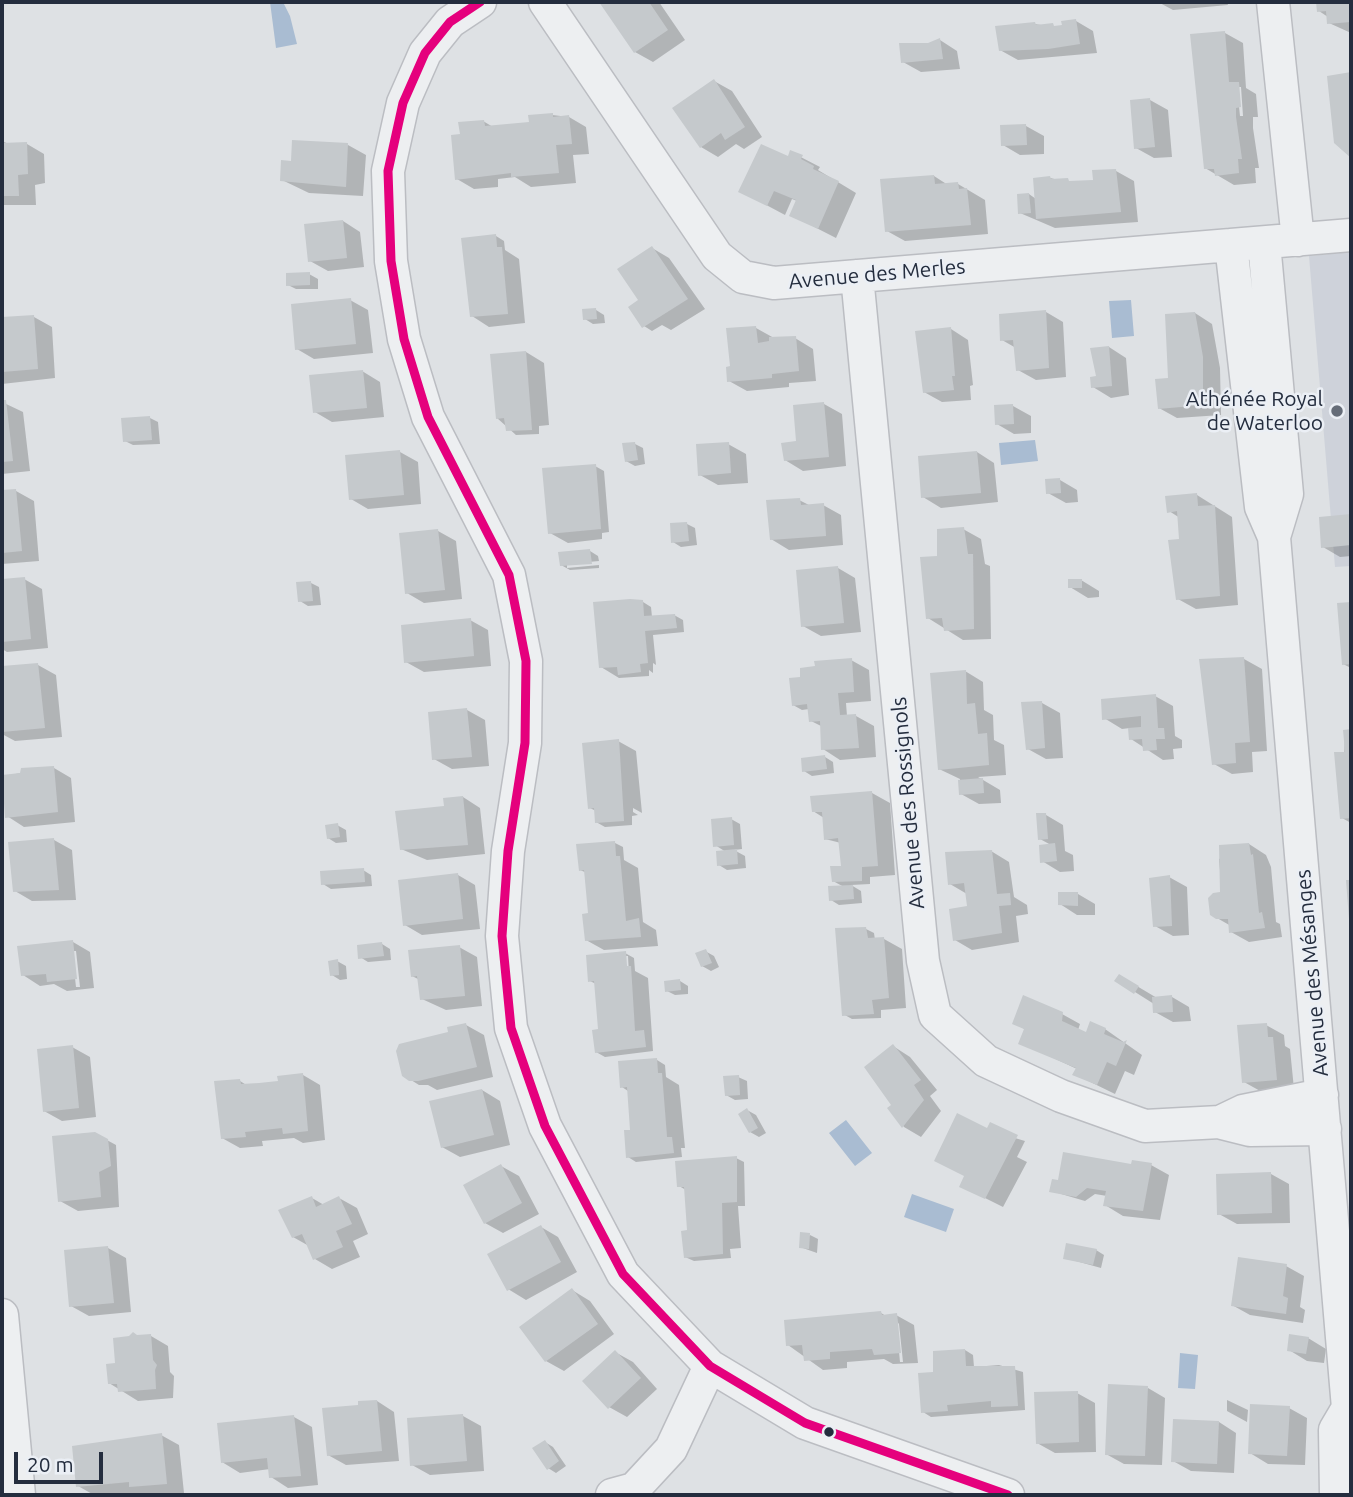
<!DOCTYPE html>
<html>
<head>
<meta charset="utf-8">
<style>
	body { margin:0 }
	#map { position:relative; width:1353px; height:1497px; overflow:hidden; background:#dee1e4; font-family:Ubuntu,sans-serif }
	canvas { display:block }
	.frame { position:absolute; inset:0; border:4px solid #242d3e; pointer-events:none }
	.scale { position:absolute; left:14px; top:1452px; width:89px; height:32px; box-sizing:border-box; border:4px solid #242d3e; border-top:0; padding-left:9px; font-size:21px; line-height:24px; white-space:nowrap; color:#242d3e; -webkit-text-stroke:5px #ebeff5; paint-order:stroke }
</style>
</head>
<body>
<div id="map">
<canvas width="1353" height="1497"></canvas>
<div class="frame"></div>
<div class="scale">20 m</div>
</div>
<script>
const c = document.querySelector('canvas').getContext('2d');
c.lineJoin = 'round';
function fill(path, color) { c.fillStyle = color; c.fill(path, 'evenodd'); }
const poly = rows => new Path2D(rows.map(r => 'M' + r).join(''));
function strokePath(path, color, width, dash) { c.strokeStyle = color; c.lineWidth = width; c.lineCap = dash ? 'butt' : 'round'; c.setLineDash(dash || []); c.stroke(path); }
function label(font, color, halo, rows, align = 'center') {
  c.font = font + ' Ubuntu,sans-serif'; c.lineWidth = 5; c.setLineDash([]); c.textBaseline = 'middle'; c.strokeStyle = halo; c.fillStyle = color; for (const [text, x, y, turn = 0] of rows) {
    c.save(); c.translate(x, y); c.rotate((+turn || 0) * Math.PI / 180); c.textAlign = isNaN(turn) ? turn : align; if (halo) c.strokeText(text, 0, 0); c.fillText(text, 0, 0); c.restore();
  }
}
fill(poly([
	[1351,252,1351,566,1335,567,1309,256]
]), '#ced2da');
fill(poly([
	[270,2,283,2,290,16,297,44,276,48],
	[1131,300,1134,336,1112,338,1109,301],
	[1035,440,1038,461,1001,465,999,443],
	[846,1120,872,1153,855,1166,829,1133],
	[912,1194,954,1209,946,1232,904,1217],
	[1180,1353,1198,1355,1195,1389,1178,1388]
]), '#a9bcd2');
fill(poly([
	[601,2,659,2,685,40,653,62,635,52],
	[1158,2,1227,2,1228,5,1173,10],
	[1318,2,1351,2,1351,33,1329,23,1328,17,1319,11],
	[1076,21,1093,31,1097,53,1018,60,1000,50,1034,24,1057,27],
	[1225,33,1243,43,1246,88,1256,94,1258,117,1253,117,1253,128,1259,168,1255,168,1256,183,1234,185,1205,168],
	[1237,87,1241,87,1243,116,1240,116],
	[940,40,957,51,960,69,921,72,903,62],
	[714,81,732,91,762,137,744,149,736,144,718,157,701,147],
	[1150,100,1168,110,1172,157,1154,158,1136,148],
	[552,115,569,117,586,127,589,154,573,155,576,183,531,187,515,177,498,179,498,187,474,189,457,179,465,135,483,121,493,127,530,123],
	[1026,126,1044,136,1044,154,1020,155,1003,145],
	[2,141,9,144,27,144,44,154,45,183,35,185,36,205,2,205],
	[348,145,366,155,363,196,309,193,282,180,292,163],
	[791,152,820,167,818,170,856,193,836,238,791,215,797,201,792,199,785,215,740,191,789,158],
	[1116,171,1134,181,1138,222,1055,228,1020,213,1029,194,1036,199,1050,178,1073,183,1095,181],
	[934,176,948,185,958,184,985,200,988,234,905,241,887,231],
	[343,221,360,232,364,267,328,271,310,261],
	[496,236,504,241,505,250,519,259,525,323,489,327,472,316],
	[652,248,669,258,705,309,671,330,662,325,652,331,644,326,640,301],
	[309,274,318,279,318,289,296,289,288,285],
	[350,300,368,310,373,353,314,359,297,349],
	[596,310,604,315,605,323,593,324,585,319],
	[1046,312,1063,322,1066,377,1036,380,1018,370,1016,348,1002,340],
	[1195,313,1212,324,1220,368,1221,415,1177,418,1159,408],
	[34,317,52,327,55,378,2,384,2,319],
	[756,328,774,338,795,338,813,349,816,381,789,383,789,387,747,391,729,381,732,368],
	[951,329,968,340,973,385,970,386,971,400,942,402,924,392],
	[1109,347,1126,358,1129,395,1111,398,1093,387],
	[526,352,544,363,549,425,539,426,539,434,516,435,497,418],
	[362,371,380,382,384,417,332,422,315,412],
	[2,402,23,412,30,471,2,474],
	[824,404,842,414,846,466,803,471,785,460],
	[1013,406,1031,416,1031,433,1014,434,997,424],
	[150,418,158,422,160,444,133,445,125,441],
	[635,444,643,448,645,464,635,466,626,461],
	[728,444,746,454,748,483,718,485,700,475],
	[400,452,418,462,421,504,368,509,351,499],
	[977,452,994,463,998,502,941,508,923,497],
	[595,466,604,471,609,532,602,533,602,539,568,543,550,533],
	[1060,480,1077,490,1078,502,1066,503,1048,493],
	[16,491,34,501,39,561,2,564,2,492],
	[1197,495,1232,517,1238,605,1196,609,1178,599,1180,518,1169,511],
	[799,500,811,506,823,505,841,515,843,545,789,550,771,539],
	[1351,516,1351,556,1340,557,1323,547,1321,518],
	[687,524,695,528,697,545,681,547,673,542],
	[963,529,981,539,985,564,990,566,991,639,963,640,928,618,939,558],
	[438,531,456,541,462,599,424,603,407,593],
	[590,551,598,556,599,561,567,564,567,568,599,565,599,568,570,570,561,565],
	[838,568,855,578,861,632,821,636,803,626],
	[24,579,42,589,48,648,7,652,2,649,2,581],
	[1081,580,1099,591,1099,597,1088,598,1070,587],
	[311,583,319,587,321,605,308,606,300,601],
	[643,602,651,607,652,617,674,615,683,620,684,632,653,635,656,665,653,663,653,673,649,670,649,676,619,678,601,667],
	[1351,604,1351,668,1343,664,1339,605],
	[470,620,488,630,491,666,424,672,406,662],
	[1244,659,1262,669,1267,751,1252,752,1253,772,1232,774,1214,764],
	[851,660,869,670,871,701,846,703,847,716,856,716,874,726,876,757,840,760,823,749,821,726,811,721,809,709,802,710,793,705,802,679],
	[38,665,56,675,62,737,15,741,2,734,2,668],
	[965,671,983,682,984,710,993,715,994,740,1004,745,1006,775,978,777,1000,790,1001,803,979,804,961,794,960,779,939,769],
	[1155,696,1173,706,1175,736,1182,740,1182,748,1173,749,1174,759,1163,760,1131,739,1130,728,1122,729,1104,718],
	[1042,703,1060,713,1063,758,1046,759,1028,749],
	[467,710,485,720,489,766,452,769,434,759],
	[1351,731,1351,823,1342,818,1345,732],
	[618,741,636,751,642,813,633,808,633,812,638,815,632,816,632,825,605,827,596,822,596,811,590,808],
	[825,757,833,762,834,773,812,776,804,771],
	[54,768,71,778,75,822,24,827,7,816,2,776],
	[872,793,890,803,895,875,870,877,870,884,851,885,861,891,862,903,839,905,831,900,844,887,833,881,843,868,841,843,825,839,824,818,813,811],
	[463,797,480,808,485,854,427,860,401,849,446,807],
	[1046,815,1063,825,1065,851,1073,855,1074,871,1060,872,1042,861,1051,845,1040,839],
	[731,819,740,824,742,849,734,850,745,856,746,868,727,870,719,865,726,852,715,845],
	[337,825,346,830,347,842,336,843,328,838],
	[54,840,72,850,76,900,32,901,15,891],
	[615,843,623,847,624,860,638,868,643,922,656,930,658,946,604,950,586,940,590,915,587,873,580,870],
	[1249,844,1266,855,1271,867,1276,922,1280,924,1282,937,1249,942,1231,932,1231,926,1217,918,1222,894,1219,859],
	[991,851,1009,862,1014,897,1027,905,1028,914,1016,916,1019,942,972,950,955,940,969,908,967,894,950,884],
	[363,870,371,875,372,886,331,889,323,884],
	[458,875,475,885,480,929,422,935,405,925],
	[1169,877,1187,887,1189,935,1173,936,1155,926],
	[1078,894,1095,904,1095,915,1077,915,1060,904],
	[866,929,874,933,875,940,884,939,902,949,906,1008,881,1010,881,1018,852,1019,843,1014],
	[73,942,90,952,94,988,67,991,54,984,40,986,23,975],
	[72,951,76,951,80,987,76,987],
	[382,944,390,949,391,960,368,962,360,957],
	[459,947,477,957,482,1006,446,1010,422,999,420,980,412,976],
	[705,951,714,956,719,967,711,971,702,966],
	[625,953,634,958,635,971,648,978,653,1051,605,1057,596,1052,600,1031,596,984,590,981],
	[624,956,628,956,629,975],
	[337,961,346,966,347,979,340,980,332,975],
	[1120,976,1157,998,1172,997,1189,1007,1191,1021,1173,1022,1155,1012,1154,1004,1135,992],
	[680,981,688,986,688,994,675,995,667,991],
	[1062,1014,1080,1024,1078,1030,1088,1034,1105,1029,1142,1055,1134,1075,1125,1071,1115,1094,1074,1074,1077,1069,1021,1043,1026,1030,1014,1023],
	[466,1025,484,1035,493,1077,437,1090,428,1085,419,1085,403,1075,450,1034],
	[1266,1025,1284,1035,1285,1046,1290,1049,1294,1089,1262,1092,1244,1082],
	[893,1046,910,1057,937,1090,930,1096,941,1111,921,1137,904,1127,890,1109,894,1105],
	[72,1047,90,1057,96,1117,62,1121,44,1111],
	[657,1060,665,1065,666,1077,679,1085,685,1148,681,1148,682,1157,636,1162,628,1157,632,1131,628,1091,622,1087],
	[303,1075,320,1085,325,1140,303,1143,294,1138,262,1141,263,1146,240,1148,222,1138,240,1081,248,1086,279,1083],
	[738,1077,747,1081,748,1099,735,1100,726,1095],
	[482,1090,500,1101,510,1145,460,1157,442,1147],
	[747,1110,756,1115,766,1133,759,1137,750,1132],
	[988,1130,1025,1141,1017,1157,1027,1162,1003,1207,961,1186],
	[94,1133,116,1145,119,1207,78,1211,60,1201],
	[736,1158,744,1162,745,1206,738,1206,741,1248,730,1249,731,1258,694,1261,685,1257,689,1233,686,1190,679,1186],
	[1151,1165,1169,1175,1160,1220,1123,1216,1105,1205,1107,1196,1095,1194,1085,1201,1051,1191,1132,1166],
	[501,1166,519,1176,539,1214,503,1233,485,1223],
	[1271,1174,1289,1184,1290,1223,1237,1224,1219,1214],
	[312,1198,324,1205,339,1198,357,1208,368,1234,353,1241,360,1257,332,1269,315,1259,309,1246,293,1237],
	[541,1227,558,1237,577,1272,526,1300,508,1289],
	[810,1235,818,1239,817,1253,800,1247],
	[108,1248,126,1258,131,1312,89,1316,71,1306],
	[1096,1250,1104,1255,1101,1268,1065,1258],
	[1286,1266,1304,1276,1300,1307,1305,1310,1303,1323,1250,1315,1232,1305],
	[572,1290,590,1301,614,1334,564,1371,546,1361,522,1327],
	[881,1313,886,1316,896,1315,914,1325,918,1363,893,1364,884,1359,847,1362,847,1368,823,1370,788,1345],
	[896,1320,899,1324,903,1362,900,1362],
	[151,1336,168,1346,170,1372,174,1376,173,1398,138,1401,109,1383,117,1365],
	[1308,1338,1326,1349,1324,1363,1307,1361,1289,1350],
	[965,1350,973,1355,974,1367,999,1365,1023,1372,1025,1410,931,1417,923,1412,933,1374],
	[615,1352,633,1362,657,1389,627,1417,609,1407],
	[1148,1388,1165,1398,1162,1465,1124,1464,1106,1454],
	[1077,1393,1095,1403,1096,1452,1055,1453,1037,1443],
	[1227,1400,1248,1410,1247,1422,1227,1411],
	[377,1401,394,1412,399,1461,346,1465,328,1455,360,1407],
	[1289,1408,1307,1418,1305,1465,1268,1464,1250,1453],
	[463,1416,481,1426,484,1471,430,1475,412,1465],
	[294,1417,312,1427,318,1485,288,1488,271,1477,270,1469,240,1473,222,1462],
	[1219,1422,1236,1433,1234,1473,1191,1471,1173,1461],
	[161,1435,179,1445,184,1493,94,1495,78,1486],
	[545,1442,553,1447,566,1466,556,1473,548,1468]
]), '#0003');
fill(poly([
	[599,2,649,2,668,30,634,53],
	[1316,2,1349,2,1350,22,1327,24,1326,11,1317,12],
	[1076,19,1080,44,1048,49,999,51,995,26,1035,22,1036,25,1053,23,1054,26,1062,25,1061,21],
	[1225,31,1229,82,1239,82,1241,107,1236,108,1236,117,1242,159,1238,159,1239,173,1215,176,1214,169,1204,169,1190,34],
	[940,38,943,59,901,63,899,43,928,43],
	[1351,72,1351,158,1334,143,1327,76],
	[714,79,745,127,725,140,721,133,700,148,672,108],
	[1150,98,1155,147,1134,149,1130,100],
	[553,113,553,117,569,115,572,144,556,145,559,173,511,177,511,173,455,180,451,135,460,134,458,122,484,120,485,126,529,122,528,115],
	[1026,124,1027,145,1001,146,1000,125],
	[292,140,348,143,346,187,280,181,281,160,291,161],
	[27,142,28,174,18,175,19,196,2,196,2,143],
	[761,144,788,156,790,150,803,155,801,159,814,166,813,169,839,181,818,229,789,216,796,200,774,191,767,206,738,192],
	[1116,169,1121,212,1036,219,1033,178,1050,176,1051,179,1068,178,1069,181,1093,180,1092,170],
	[934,175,935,184,958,182,959,189,967,188,971,225,885,232,880,179],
	[1029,193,1031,213,1018,214,1017,194],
	[343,220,347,258,308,262,304,224],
	[496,234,497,247,502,247,508,314,470,317,461,238],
	[652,246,688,299,642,328,628,307,638,300,617,269],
	[310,272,310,285,286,286,286,273],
	[351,298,356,344,295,350,291,304],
	[596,308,597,319,583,320,582,309],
	[1046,310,1049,368,1016,371,1013,340,1000,341,999,314],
	[1195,312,1203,357,1203,405,1158,409,1155,379,1168,378,1165,314],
	[34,315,38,369,2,372,2,317],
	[756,326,758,343,769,341,769,337,796,336,799,371,772,374,772,378,727,382,726,367,730,366,726,328],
	[951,327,955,376,952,376,954,390,923,393,915,331],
	[1109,346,1112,386,1091,388,1090,377,1096,376,1090,348],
	[526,351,532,430,506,431,504,418,496,419,490,354],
	[363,370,367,408,313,413,309,375],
	[2,400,6,400,13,461,2,462],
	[824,402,829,457,784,461,781,443,796,441,793,405],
	[1013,404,1014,424,995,425,994,405],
	[150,416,152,440,123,442,121,418],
	[635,442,638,460,625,462,622,443],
	[729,442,731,473,698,476,696,444],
	[400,450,404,495,349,500,345,455],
	[977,451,981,493,921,498,918,456],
	[596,464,601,529,548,534,542,468],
	[1060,478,1061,493,1046,494,1045,479],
	[16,489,22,551,2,553,2,490],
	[1197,493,1198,506,1215,505,1220,596,1176,600,1168,540,1179,539,1177,511,1167,513,1165,496],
	[800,498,801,505,824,503,826,536,770,540,766,500],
	[1351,514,1351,545,1321,548,1319,517],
	[687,522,689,541,671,543,670,523],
	[964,527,968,554,973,554,974,629,944,631,942,618,926,619,920,557,937,556,937,529],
	[438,529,445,590,405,594,399,533],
	[590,549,592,564,560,566,558,552],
	[838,566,844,623,801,627,796,570],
	[25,577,31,639,2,642,2,579],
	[1068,579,1082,579,1082,588,1068,588],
	[311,581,313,601,298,602,296,582],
	[630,599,643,600,644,616,675,614,677,628,645,631,648,663,640,664,641,672,618,675,617,667,599,668,593,602],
	[1351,602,1351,664,1342,665,1337,603],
	[471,618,474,656,404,663,401,625],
	[1244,657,1250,742,1235,743,1236,763,1212,765,1199,659],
	[852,658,854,692,838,693,840,715,856,714,859,748,821,750,820,721,809,722,807,704,792,706,789,678,800,677,800,668,815,666,814,661],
	[38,663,45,728,2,732,2,666],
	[966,670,967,704,975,703,978,734,987,733,989,765,938,770,930,673],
	[1156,694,1158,728,1164,728,1165,739,1156,739,1157,750,1143,751,1142,739,1129,740,1128,728,1141,727,1141,716,1102,720,1101,699],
	[1042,701,1045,748,1026,750,1021,702],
	[467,708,472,757,432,760,428,712],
	[1351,729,1351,818,1340,819,1334,752,1345,752,1343,730],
	[619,739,624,821,595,823,594,808,588,809,582,743],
	[825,755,827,769,802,772,801,758],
	[54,766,58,812,5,818,2,775,20,773,21,768],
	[983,778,984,793,959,795,958,780],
	[872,791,878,866,862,867,862,881,832,882,830,866,841,866,838,838,824,840,822,812,812,812,810,796],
	[463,796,468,845,400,850,395,811,444,806,443,798],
	[1036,813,1046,813,1048,839,1038,840],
	[732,817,734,845,713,847,711,819],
	[338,823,340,837,327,839,325,825],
	[54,838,59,890,13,892,8,842],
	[615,841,616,856,620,856,626,921,639,918,641,937,585,941,582,914,588,913,584,870,579,871,576,844],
	[1055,843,1057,861,1040,863,1039,845],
	[1249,843,1251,855,1253,854,1259,913,1262,912,1265,928,1229,933,1228,919,1216,919,1210,915,1208,898,1213,893,1220,892,1219,845],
	[737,849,738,864,717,866,716,851],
	[992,850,997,894,1010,893,1011,905,999,906,1002,933,953,941,949,909,967,906,964,883,948,885,945,852],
	[364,868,365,882,321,885,320,871],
	[458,873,463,919,403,926,398,880],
	[1170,875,1172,926,1153,927,1149,878],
	[1346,880,1351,880,1351,919,1349,919],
	[853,885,854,899,829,901,828,886],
	[1058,892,1078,892,1078,906,1058,905],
	[866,927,868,938,884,937,889,998,872,1000,874,1014,842,1016,835,928],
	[73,940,77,979,47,982,46,974,21,976,17,946],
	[382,942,384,956,358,959,357,945],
	[460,945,465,996,420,1000,417,976,411,977,408,950],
	[706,949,712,963,701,967,695,953],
	[626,951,627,966,631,966,635,1031,644,1030,646,1047,595,1053,592,1030,598,1029,594,981,588,982,586,955],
	[338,959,339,975,330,976,328,961],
	[1119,974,1139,986,1134,994,1114,981],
	[680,979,681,990,665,992,664,981],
	[1023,995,1063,1012,1062,1021,1086,1032,1090,1021,1106,1028,1104,1034,1123,1042,1127,1040,1116,1066,1107,1062,1097,1085,1072,1075,1076,1068,1018,1044,1024,1029,1012,1024],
	[1172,995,1173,1012,1153,1013,1152,997],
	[466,1023,477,1067,418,1081,409,1081,402,1076,396,1051,399,1044,448,1032,447,1027],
	[1267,1023,1268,1037,1273,1037,1277,1080,1242,1083,1237,1025],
	[893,1044,921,1080,914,1085,924,1100,902,1128,887,1108,891,1105,864,1067],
	[73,1045,79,1108,43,1112,37,1049],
	[657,1058,658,1073,662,1073,667,1137,672,1137,674,1153,626,1158,624,1130,630,1130,627,1087,620,1088,618,1061],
	[303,1073,308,1131,283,1134,282,1128,245,1132,246,1137,221,1139,214,1081,240,1079,241,1084,259,1083,278,1081,277,1076],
	[739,1075,740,1095,725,1096,723,1076],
	[482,1089,494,1135,441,1148,429,1101],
	[747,1108,758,1128,749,1133,738,1114],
	[957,1113,987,1128,990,1122,1018,1135,985,1199,959,1187,964,1176,934,1161],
	[95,1132,108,1139,111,1166,99,1172,101,1197,58,1202,52,1136],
	[1063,1152,1131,1164,1132,1160,1152,1163,1143,1211,1103,1206,1106,1191,1087,1188,1076,1197,1049,1192,1052,1179,1058,1180],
	[737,1156,737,1202,722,1203,723,1254,684,1258,681,1231,687,1230,684,1187,677,1187,675,1161],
	[501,1164,522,1203,484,1224,463,1185],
	[1271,1172,1272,1213,1217,1215,1216,1174],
	[312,1196,316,1207,339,1196,352,1224,336,1231,343,1247,313,1260,302,1234,292,1238,278,1210],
	[541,1225,561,1262,507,1291,487,1254],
	[800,1232,810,1233,809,1249,799,1248],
	[1066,1243,1097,1249,1093,1265,1063,1259],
	[108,1246,114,1303,69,1307,64,1250],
	[1238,1257,1287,1264,1283,1296,1288,1298,1286,1314,1231,1306],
	[572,1288,598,1324,545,1362,519,1327],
	[881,1311,882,1315,897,1313,901,1353,874,1355,872,1349,830,1352,830,1359,804,1361,802,1345,786,1346,784,1320],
	[133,1332,137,1335,151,1334,153,1360,157,1365,155,1370,156,1389,118,1392,117,1384,108,1384,106,1364,115,1363,113,1338,129,1336],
	[1289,1334,1309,1337,1306,1354,1287,1351],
	[965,1349,966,1366,1015,1366,1018,1406,991,1407,991,1401,947,1405,948,1411,921,1413,918,1373,933,1372,933,1351],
	[615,1350,641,1378,608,1409,582,1381],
	[1108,1384,1148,1386,1145,1456,1105,1455],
	[1078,1391,1079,1442,1036,1444,1034,1392],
	[377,1400,382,1451,327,1456,322,1408,358,1405,358,1401],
	[1250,1404,1290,1406,1287,1456,1248,1454],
	[463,1414,467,1461,410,1466,407,1418],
	[294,1415,301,1476,269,1478,267,1458,221,1463,217,1423],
	[1173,1419,1219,1421,1217,1464,1171,1462],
	[162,1433,167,1484,129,1487,129,1482,76,1487,72,1446],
	[545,1440,559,1461,547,1470,532,1448]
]), '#c5c9cc');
const minor = poly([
	[480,2,450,22,425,53,403,103,388,171,391,261,404,339,428,417,509,575,526,661,525,743,508,851,502,936,511,1028,545,1126,623,1274,710,1366,805,1423,1008,1495],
	[545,2,717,256,743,277,774,283,1351,235],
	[1273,2,1298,240],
	[1264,243,1287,494,1274,537],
	[1231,245,1261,507,1274,537,1348,1408,1351,1412],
	[857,276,923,961,935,1015,986,1061,1061,1096,1145,1126,1220,1122,1243,1111,1322,1095],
	[1222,1123,1250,1130,1325,1129],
	[2,1315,19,1495],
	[612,1495,634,1489,671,1449,710,1366],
	[1336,1495,1335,1430,1348,1408]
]);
strokePath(minor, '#bbbdc2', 35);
strokePath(minor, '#edeff1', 32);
strokePath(poly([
	[480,2,450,22,425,53,403,103,388,171,391,261,404,339,428,417,509,575,526,661,525,743,508,851,502,936,511,1028,545,1126,623,1274,710,1366,805,1423,1008,1495]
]), '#e5007d', 9);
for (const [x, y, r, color] of [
	[1337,411,7,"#656c78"],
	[829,1432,6,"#242d3e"]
]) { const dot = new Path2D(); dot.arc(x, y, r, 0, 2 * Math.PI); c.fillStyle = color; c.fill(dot); strokePath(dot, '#ebeff5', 2.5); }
label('21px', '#242d3e', '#ebeff5', [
	["Avenue des Merles",877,274,-5],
	["Avenue des Rossignols",908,803,-95],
	["Avenue des Mésanges",1312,973,-95]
]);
label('21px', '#242d3e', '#ebeff5', [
	["Athénée Royal",1323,399],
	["de Waterloo",1323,423]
], 'right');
</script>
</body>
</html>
